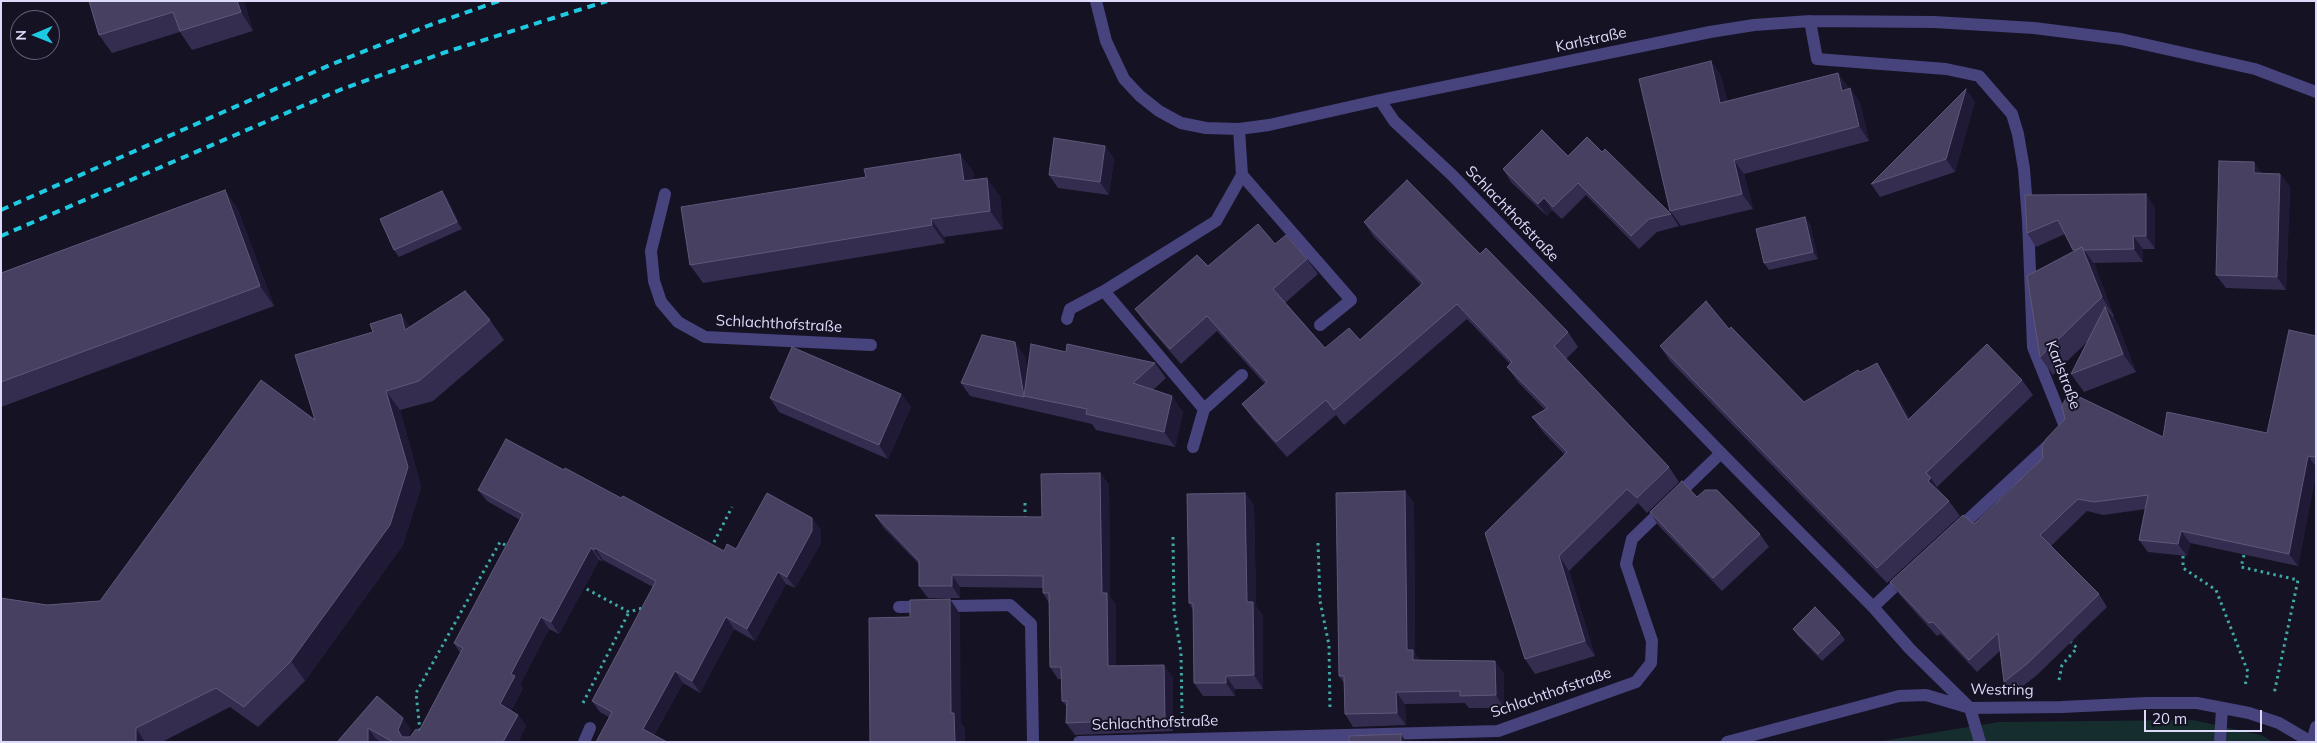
<!DOCTYPE html>
<html>
<head>
<meta charset="utf-8">
<style>
	body { margin:0 }
	#map { position:relative; width:2317px; height:743px; overflow:hidden; background:#151224; font-family:Mulish,sans-serif }
	canvas { display:block }
	.frame { position:absolute; inset:0; border:2px solid #dedafa; pointer-events:none }
	.north { position:absolute; left:10px; top:10px; width:50px; height:50px; box-sizing:border-box; background:#151224; border:1px solid #65627a; border-radius:50%; rotate:269deg; font-size:14px; font-weight:700; line-height:20px; text-align:center; color:#dedafa }
	.north::after { content:''; display:block; margin:auto; width:18px; height:22px; background:#1ecae2; clip-path:polygon(50% 0,100% 100%,50% 72%,0 100%) }
	.scale { position:absolute; left:2144px; top:710px; width:118px; height:22px; box-sizing:border-box; border:2px solid #dedafa; border-top:0; padding-left:6px; font-size:15px; line-height:18px; white-space:nowrap; color:#dedafa; -webkit-text-stroke:4px #151224; paint-order:stroke }
</style>
</head>
<body>
<div id="map">
<canvas width="2317" height="743"></canvas>
<div class="frame"></div>
<div class="north">N</div>
<div class="scale">20 m</div>
</div>
<script>
const c = document.querySelector('canvas').getContext('2d');
c.lineJoin = 'round';
function fill(path, color) { c.fillStyle = color; c.fill(path, 'evenodd'); }
const poly = rows => new Path2D(rows.map(r => 'M' + r).join(''));
function strokePath(path, color, width, dash) { c.strokeStyle = color; c.lineWidth = width; c.lineCap = dash ? 'butt' : 'round'; c.setLineDash(dash || []); c.stroke(path); }
function label(font, color, halo, rows, align = 'center') {
  c.font = font + ' Mulish,sans-serif'; c.lineWidth = 4; c.setLineDash([]); c.textBaseline = 'middle'; c.strokeStyle = halo; c.fillStyle = color; for (const [text, x, y, turn = 0] of rows) {
    c.save(); c.translate(x, y); c.rotate((+turn || 0) * Math.PI / 180); c.textAlign = isNaN(turn) ? turn : align; if (halo) c.strokeText(text, 0, 0); c.fillText(text, 0, 0); c.restore();
  }
}
fill(poly([
	[2193,720,2261,735,2273,742,1876,742,1999,722]
]), '#162d2d');
strokePath(poly([
	[1025,503,1025,519],
	[1173,537,1174,611,1181,653,1182,713],
	[1318,543,1320,601,1329,645,1330,710],
	[711,548,732,507],
	[2244,555,2241,567,2298,580,2274,694],
	[2183,556,2183,568,2216,590,2248,672,2245,686],
	[581,586,629,612,646,607],
	[2059,680,2062,665,2077,648,2071,642],
	[583,703,629,612],
	[420,731,416,693,500,542,510,548]
]), '#3fa9a4', 3, [2.5, 4]);
strokePath(poly([
	[1239,129,1242,175,1351,300,1320,325],
	[1242,175,1216,221,1104,291,1204,409,1242,375],
	[665,194,651,251,654,281,661,302,678,322,705,337,871,345],
	[1067,319,1070,309,1104,291],
	[1193,447,1204,409],
	[899,607,1010,605,1031,624,1033,742],
	[584,742,590,728],
	[1079,742,1498,731,1636,682,1651,663,1652,641,1626,564,1632,539,1721,453],
	[2312,742,2316,727]
]), '#46437d', 12);
strokePath(poly([
	[1096,1,1106,41,1124,79,1140,96,1159,111,1181,123,1206,128,1239,129,1269,125,1380,100,1710,32,1754,25,1810,21,1934,22,2034,28,2121,39,2255,69,2316,92],
	[1810,21,1817,59,1946,69,1979,76,2012,114,2018,134,2024,169,2028,221,2033,347,2066,429,1956,531],
	[1380,100,1394,121,1452,175,1721,453,1873,607,1910,649,1970,708,1980,742],
	[1873,607,1906,576],
	[1727,742,1899,696,1926,695,1970,708,2062,707,2147,703,2197,703,2249,713,2279,723,2311,742],
	[2220,742,2222,708]
]), '#46437d', 12);
strokePath(poly([
	[1,210,330,65,430,25,499,1],
	[1,236,342,89,446,52,607,1]
]), '#1ecae2', 4, [8, 6]);
fill(poly([
	[89,1,244,1,253,31,192,50,180,32,112,53,99,35],
	[1711,61,1721,76,1727,101,1838,73,1849,89,1850,88,1860,103,1869,141,1744,174,1753,209,1681,226,1670,211],
	[1975,101,1955,172,1880,197,1871,184],
	[1105,146,1114,159,1109,195,1058,188,1049,175],
	[1602,152,1671,214,1679,226,1657,232,1639,249,1586,195,1562,219,1552,210,1547,216,1511,182,1503,169,1568,156],
	[960,154,973,172,974,180,1000,196,1003,229,944,237,945,243,703,283,690,265],
	[2262,173,2280,174,2290,187,2286,290,2226,288,2216,275],
	[225,190,238,210,274,306,1,407,1,273],
	[2025,195,2155,207,2155,249,2143,249,2143,262,2094,263,2114,316,2113,317,2118,325,2136,372,2084,392,2071,374,2088,341,2053,375,2040,357,2074,251,2065,234,2036,247,2027,233],
	[447,198,462,229,399,257,394,250],
	[1364,222,1480,254,1568,332,1578,347,1566,359,1669,467,1679,482,1647,513,1638,503,1569,571,1595,656,1535,674,1525,659,1564,454,1543,432,1532,417,1545,410,1518,382,1507,367,1510,364,1467,319,1344,425,1336,415,1287,457,1253,419,1242,404,1265,384,1217,331,1181,364,1146,324,1135,309,1208,266,1275,244,1307,259,1318,274,1285,303,1325,348,1360,340,1421,285,1374,237],
	[1810,224,1818,259,1769,270,1764,263],
	[401,314,410,327,490,320,504,340,433,401,400,410,421,487,403,545,305,681,258,727,230,707,162,742,1,742,47,605,100,601,315,420,373,332],
	[1729,329,1804,402,1860,372,1887,378,1910,419,2022,380,2033,395,1937,487,1941,493,1949,501,1960,516,1887,583,1670,361,1660,346],
	[2316,336,2316,473,2298,566,2190,543,2187,556,2148,552,2139,540,2146,509,2103,515,2087,511,2051,546,2099,594,2107,607,2037,675,2013,694,2004,682,2000,651,1977,672,1941,634,1937,636,1899,594,1890,582,1974,524,2163,437,2267,433],
	[1066,352,1155,363,1166,378,1153,390,1183,412,1175,447,1096,430,1092,424,970,396,961,383,1025,356,1027,370],
	[901,394,911,407,888,459,779,412,770,398],
	[564,470,621,498,724,551,736,549,812,518,821,530,821,543,795,588,786,584,755,641,734,629,700,693,683,683,654,735,609,717,600,712,592,701,653,587,603,560,602,561,599,560,559,634,549,629,520,684,523,688,511,711,518,715,526,726,518,742,380,742,376,739,376,742,338,742,377,696,411,730,408,737,410,737,419,731,460,653,454,643,520,520,487,501,478,490],
	[1100,473,1109,485,1110,597,1116,605,1116,666,1173,677,1173,731,1075,735,1066,723,1067,707,1062,701,1062,679,1058,679,1050,667,1049,603,1043,593,1043,588,960,587,960,598,928,598,919,586,919,564,883,527,875,515,1042,517],
	[1405,491,1414,504,1415,653,1420,660,1495,661,1504,674,1504,708,1469,708,1465,703,1405,704,1406,725,1353,727,1345,714,1344,683,1339,676],
	[1245,493,1254,506,1256,606,1263,616,1263,689,1235,689,1235,696,1203,696,1194,683,1193,610,1189,603],
	[1697,497,1760,534,1769,547,1722,591,1658,525,1650,512],
	[1793,629,1840,633,1845,640,1822,661,1798,636]
]), '#352d4f');
fill(poly([
	[237,1,244,1,253,31,241,12],
	[1711,61,1721,76,1731,118,1720,103],
	[1838,73,1848,88,1853,105,1842,91],
	[1850,88,1860,103,1869,141,1859,126],
	[1966,89,1975,101,1955,172,1946,159],
	[1105,146,1114,159,1109,195,1100,182],
	[960,154,973,172,977,200,964,181],
	[1734,160,1744,174,1753,209,1742,194],
	[2254,162,2263,175,2254,173],
	[2280,174,2290,187,2286,290,2277,277],
	[987,178,1000,196,1003,229,990,211],
	[225,190,238,210,274,306,260,286],
	[442,191,447,198,462,229,457,222],
	[2146,194,2155,207,2155,249,2146,236],
	[1544,198,1552,210,1547,216,1538,204],
	[1805,217,1810,224,1818,259,1813,252],
	[931,219,944,237,945,243,932,225],
	[2133,236,2143,249,2143,262,2134,249],
	[2082,247,2095,265,2114,316,2102,297],
	[2105,307,2118,325,2136,372,2123,354],
	[401,314,415,334,405,330],
	[1015,342,1025,356,1032,397,1024,396],
	[1877,363,1887,378,1919,435,1908,420],
	[386,391,400,410,421,487,403,545,305,681,291,661],
	[901,394,911,407,888,459,879,445],
	[1172,396,1183,412,1175,447,1164,432],
	[2308,456,2316,467,2316,473,2298,566,2289,554],
	[1100,473,1109,485,1110,597,1116,605,1116,678,1108,666,1102,593],
	[1931,478,1941,493,1938,496,1928,481],
	[1405,491,1414,504,1415,653,1422,662,1422,672,1407,650],
	[1245,493,1254,506,1256,606,1263,616,1263,689,1254,675,1247,602],
	[812,518,821,530,821,543,795,588,787,577],
	[2181,531,2190,543,2187,556,2178,544],
	[591,548,599,560,559,634,551,622],
	[595,548,603,560,602,561,594,550],
	[1559,556,1569,571,1595,656,1585,641],
	[778,572,786,584,755,641,747,629],
	[952,575,960,587,960,598,952,586],
	[950,599,960,614,961,723,965,728,965,742,955,742,951,713],
	[541,617,549,629,520,684,523,688,508,716,500,704,511,674],
	[726,617,734,629,700,693,692,681],
	[1495,661,1504,674,1504,708,1496,695],
	[1164,665,1173,677,1173,731,1165,719],
	[675,671,683,683,651,740,643,729],
	[1226,676,1235,689,1235,696,1226,683],
	[1396,692,1405,704,1406,725,1397,713],
	[518,715,526,726,518,742,503,742],
	[403,718,411,730,406,742,402,737,398,730],
	[136,728,145,742,136,742],
	[368,728,376,739,376,742,368,742],
	[1401,734,1406,742,1401,742]
]), '#201a36');
const building = poly([
	[89,1,237,1,241,12,180,31,173,12,99,35,89,1],
	[1711,61,1720,103,1838,73,1842,91,1850,88,1859,126,1734,160,1742,194,1670,211,1639,79,1711,61],
	[1966,89,1946,159,1871,184,1966,89],
	[1542,130,1568,156,1587,137,1602,152,1605,149,1671,214,1649,219,1631,236,1578,183,1553,207,1544,198,1538,204,1503,169,1542,130],
	[1054,138,1105,146,1100,182,1049,175,1054,138],
	[960,154,964,181,987,178,990,211,931,219,932,225,690,265,681,207,866,177,864,169,960,154],
	[2219,161,2254,162,2254,173,2280,174,2277,277,2216,275,2219,161],
	[1407,180,1480,254,1486,248,1568,332,1554,346,1669,467,1637,498,1627,489,1559,556,1585,641,1525,659,1485,533,1567,452,1532,417,1548,408,1507,367,1512,362,1457,304,1334,410,1326,400,1276,442,1242,404,1267,382,1207,316,1170,349,1135,309,1197,255,1208,266,1258,224,1275,244,1286,235,1307,259,1273,289,1325,348,1349,328,1360,340,1423,283,1364,222,1407,180],
	[225,190,260,286,1,382,1,273,225,190],
	[442,191,457,222,394,250,380,219,442,191],
	[2146,194,2146,236,2133,236,2134,249,2084,250,2082,247,2075,250,2073,250,2058,220,2027,233,2025,195,2146,194],
	[1805,217,1813,252,1764,263,1756,229,1805,217],
	[2082,247,2102,297,2040,357,2027,276,2082,247],
	[465,291,490,320,419,381,386,391,408,467,390,525,291,661,244,707,216,688,136,728,136,742,1,742,1,598,47,605,100,601,261,380,315,420,295,355,373,332,370,324,401,314,405,330,465,291],
	[1706,301,1729,329,1731,327,1804,402,1858,370,1860,372,1877,363,1908,420,1987,344,2022,380,1926,473,1931,478,1928,481,1949,501,1877,568,1660,346,1706,301],
	[2105,307,2123,354,2071,374,2105,307],
	[2289,330,2316,336,2316,457,2308,456,2289,554,2181,531,2178,544,2139,540,2148,495,2094,502,2078,499,2040,535,2099,594,2028,663,2004,682,1998,633,1969,660,1933,622,1929,623,1890,582,1963,515,1974,524,2043,458,2042,446,2046,439,2065,419,2062,406,2069,392,2163,437,2167,412,2267,433,2289,330],
	[982,335,1015,342,1024,397,961,383,982,335],
	[1031,344,1066,352,1067,344,1155,363,1133,383,1172,396,1164,432,1086,414,1087,409,1024,396,1031,344],
	[792,347,901,394,879,445,770,398,792,347],
	[506,439,564,470,565,468,621,498,623,496,724,551,727,544,736,549,767,493,812,518,812,531,787,577,778,572,747,629,726,617,692,681,675,671,643,729,667,742,596,742,612,712,592,701,656,581,595,548,594,550,591,548,551,622,541,617,511,674,515,676,500,704,518,715,503,742,393,742,368,728,368,742,338,742,338,741,377,696,403,718,398,730,402,737,410,737,416,729,419,731,463,648,454,643,523,514,478,490,506,439],
	[1100,473,1102,593,1107,593,1108,666,1164,665,1165,719,1066,723,1067,701,1062,701,1061,667,1050,667,1049,593,1043,593,1043,576,952,575,952,586,919,586,919,561,875,515,1042,517,1041,474,1100,473],
	[1682,481,1697,497,1705,490,1717,490,1760,534,1713,578,1650,512,1682,481],
	[1405,491,1407,650,1413,650,1413,660,1495,661,1496,695,1460,696,1460,691,1396,692,1397,713,1345,714,1344,676,1339,676,1336,493,1405,491],
	[1245,493,1247,602,1253,602,1254,675,1226,676,1226,683,1194,683,1193,603,1189,603,1187,494,1245,493],
	[950,599,951,713,954,713,955,742,870,742,869,618,910,617,910,600,950,599],
	[1815,607,1840,633,1818,654,1793,629,1815,607],
	[1401,734,1401,742,1349,742,1349,736,1401,734],
	[1169,741,1169,742,1123,742,1169,741]
]);
fill(building, '#474061');
strokePath(building, '#5f5879', 1);
label('15px', '#dedafa', '#151224', [
	["Karlstraße",1591,40,-12],
	["Schlachthofstraße",1512,214,46],
	["Schlachthofstraße",779,324,3],
	["Karlstraße",2063,375,69],
	["Westring",2002,690,1],
	["Schlachthofstraße",1551,693,-19],
	["Schlachthofstraße",1155,723,-2]
]);
</script>
</body>
</html>
